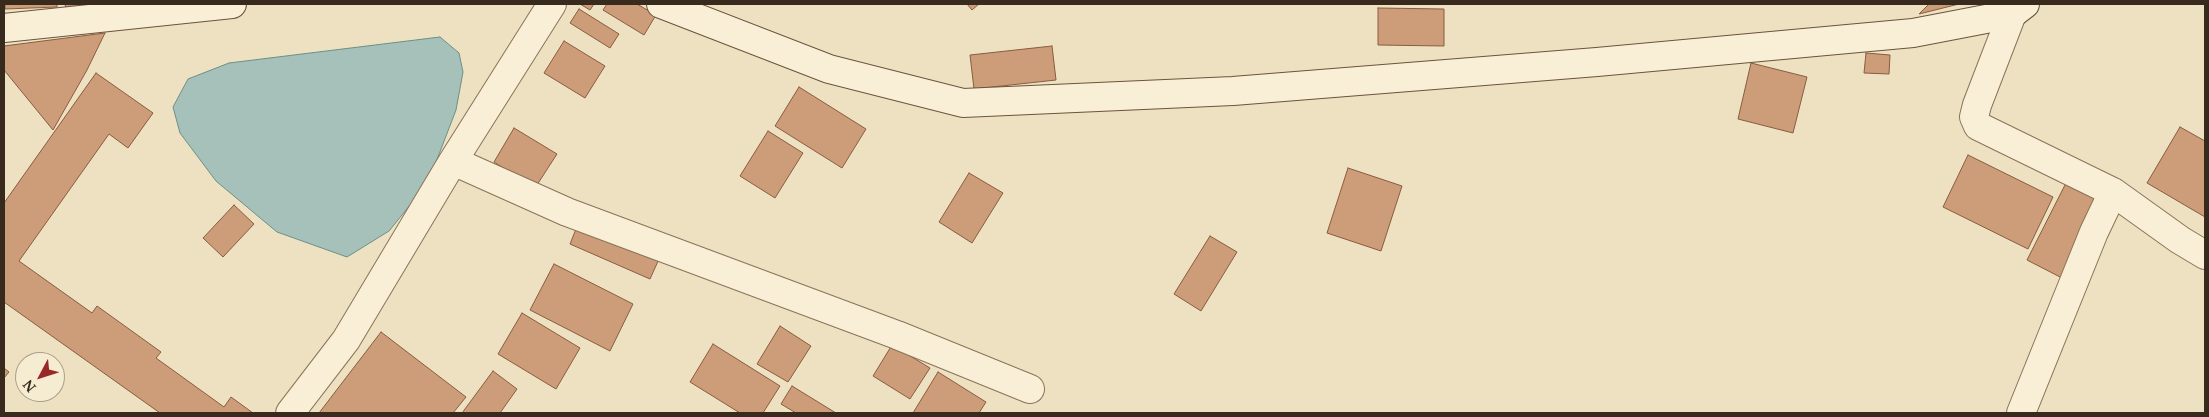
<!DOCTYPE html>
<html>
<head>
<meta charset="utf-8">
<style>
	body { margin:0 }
	#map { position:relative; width:2209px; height:417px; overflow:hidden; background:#eee1c2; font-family:"Noto Serif",serif }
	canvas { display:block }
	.frame { position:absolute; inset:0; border:5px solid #382b1e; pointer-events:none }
	.north { position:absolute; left:15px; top:352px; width:50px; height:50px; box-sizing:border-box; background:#f6ecd2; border:1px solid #aa9f8a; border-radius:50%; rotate:230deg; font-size:14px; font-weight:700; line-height:20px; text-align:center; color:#382b1e }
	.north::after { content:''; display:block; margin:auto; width:18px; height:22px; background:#982929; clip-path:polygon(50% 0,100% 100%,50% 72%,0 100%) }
</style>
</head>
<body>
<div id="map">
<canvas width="2209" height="417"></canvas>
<div class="frame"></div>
<div class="north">N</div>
</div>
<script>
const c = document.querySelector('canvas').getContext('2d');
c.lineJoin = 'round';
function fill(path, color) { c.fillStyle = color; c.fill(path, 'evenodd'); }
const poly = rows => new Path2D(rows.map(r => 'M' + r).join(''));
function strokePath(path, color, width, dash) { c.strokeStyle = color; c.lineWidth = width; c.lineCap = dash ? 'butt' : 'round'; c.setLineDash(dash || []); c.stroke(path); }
const water = poly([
	[440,37,459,53,463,72,456,110,428,183,389,231,347,257,277,232,216,181,180,133,173,107,188,79,229,63,440,37]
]);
fill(water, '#a5c1b9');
strokePath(water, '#6b8f87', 1);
const building = poly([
	[5,4,57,4,57,7,5,9,5,4],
	[65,4,110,4,66,9,65,4],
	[580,4,594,4,590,10,580,4],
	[607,4,637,4,656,15,644,35,603,10,607,4],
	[967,4,979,4,972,10,967,4],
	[1929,4,1959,4,1919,14,1929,4],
	[1378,8,1444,9,1444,46,1378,45,1378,8],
	[579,9,619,34,610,48,570,23,579,9],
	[105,33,87,70,53,130,4,70,4,46,105,33],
	[564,41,605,66,585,98,544,73,564,41],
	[1052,46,1056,80,974,89,970,55,1052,46],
	[1866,53,1890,55,1889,74,1864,73,1866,53],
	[1751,63,1807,77,1793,133,1738,119,1751,63],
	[96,73,153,113,128,148,109,134,19,261,92,313,97,306,161,352,156,358,224,407,231,397,253,413,160,413,4,302,4,203,96,73],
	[799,87,866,129,842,168,775,126,799,87],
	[2180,127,2205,141,2205,217,2147,183,2180,127],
	[514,128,557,154,535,188,494,162,514,128],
	[768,131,803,153,775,198,740,176,768,131],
	[1968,155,2053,197,2028,249,1943,207,1968,155],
	[1348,168,1402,186,1381,251,1327,233,1348,168],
	[969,173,1003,193,972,243,939,222,969,173],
	[2066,183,2101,200,2062,278,2027,260,2066,183],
	[234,205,254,224,223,257,203,238,234,205],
	[578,224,659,259,650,279,570,244,578,224],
	[1210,236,1237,252,1201,311,1174,294,1210,236],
	[554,264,633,304,610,351,530,310,554,264],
	[522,313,580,348,556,389,498,354,522,313],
	[780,326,811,346,788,382,757,364,780,326],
	[381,332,466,397,453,413,319,413,381,332],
	[713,344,780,386,763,413,740,413,690,382,713,344],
	[892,345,930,368,910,399,873,376,892,345],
	[4,368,9,372,4,378,4,368],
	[493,371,517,389,500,413,462,413,493,371],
	[938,372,986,402,979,413,913,413,938,372],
	[792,386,836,413,796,413,781,404,792,386]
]);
fill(building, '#cd9c78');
strokePath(building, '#885c3f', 1);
const street = poly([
	[2012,14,1977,105,1974,117,1978,126,2113,192,2180,240,2205,255],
	[453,161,567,212,897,335,1030,389],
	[290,413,346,340,453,161,552,4],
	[2021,413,2094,232,2113,192]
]);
const secondary = poly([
	[661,4,829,69,963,103,1233,91,1597,62,1913,33,2012,14,2025,4],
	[4,28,232,4]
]);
strokePath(street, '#897359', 30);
strokePath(secondary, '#6a543c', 30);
strokePath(street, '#f9efd6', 28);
strokePath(secondary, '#f9efd6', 28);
</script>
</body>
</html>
